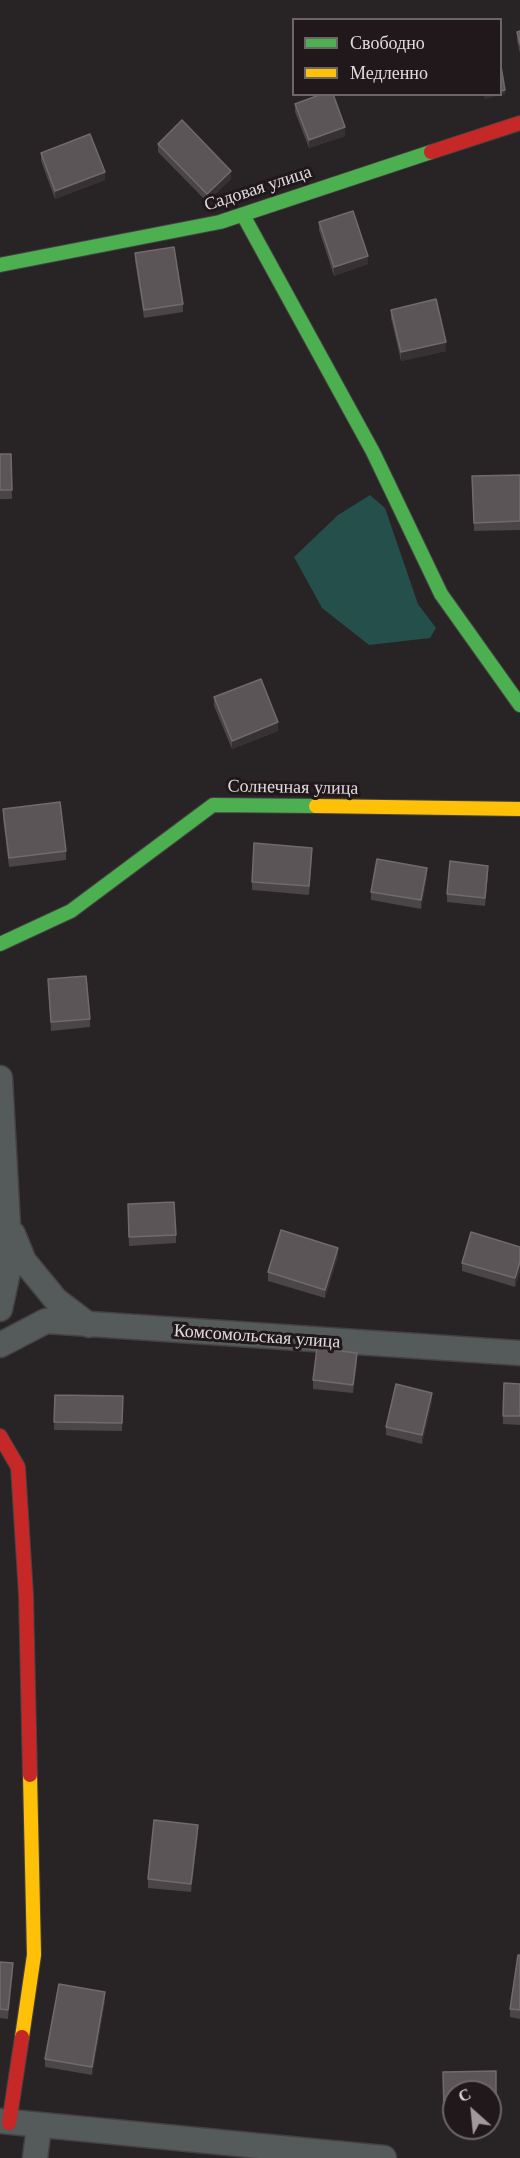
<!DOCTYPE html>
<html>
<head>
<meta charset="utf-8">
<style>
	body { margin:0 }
	#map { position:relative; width:520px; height:2158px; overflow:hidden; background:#282325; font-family:Georgia,serif }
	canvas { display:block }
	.legend { position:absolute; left:292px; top:18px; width:210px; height:78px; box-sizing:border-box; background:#20181b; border:2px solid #6d6669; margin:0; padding:8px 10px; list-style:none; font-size:18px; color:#e1dadd }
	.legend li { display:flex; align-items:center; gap:12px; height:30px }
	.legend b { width:30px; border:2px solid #6d6669 }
	.north { position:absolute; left:442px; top:2080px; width:60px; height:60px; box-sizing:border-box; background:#20181b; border:2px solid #6d6669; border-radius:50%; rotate:333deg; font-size:16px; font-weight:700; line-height:24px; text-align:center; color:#e1dadd }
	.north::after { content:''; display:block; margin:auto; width:21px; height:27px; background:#a09a9d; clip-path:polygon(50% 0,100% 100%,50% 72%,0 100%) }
</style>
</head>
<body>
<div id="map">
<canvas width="520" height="2158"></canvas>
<ul class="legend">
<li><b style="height:8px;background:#4caf50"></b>Свободно</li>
<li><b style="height:8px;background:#ffc107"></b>Медленно</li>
</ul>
<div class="north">С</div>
</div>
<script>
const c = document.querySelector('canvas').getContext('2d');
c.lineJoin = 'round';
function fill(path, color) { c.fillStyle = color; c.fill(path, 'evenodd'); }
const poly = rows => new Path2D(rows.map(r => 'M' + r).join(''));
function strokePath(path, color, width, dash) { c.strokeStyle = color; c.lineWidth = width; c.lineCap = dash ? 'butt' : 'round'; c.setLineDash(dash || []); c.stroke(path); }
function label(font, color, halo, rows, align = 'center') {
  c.font = font + ' Georgia,serif'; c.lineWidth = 6; c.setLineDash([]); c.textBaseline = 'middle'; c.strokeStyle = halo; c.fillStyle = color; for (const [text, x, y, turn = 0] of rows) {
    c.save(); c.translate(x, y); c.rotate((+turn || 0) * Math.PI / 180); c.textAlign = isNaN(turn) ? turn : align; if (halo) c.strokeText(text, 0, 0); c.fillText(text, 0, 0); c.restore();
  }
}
fill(poly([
	[370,495,385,508,418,604,436,628,430,638,369,645,322,608,294,557,338,515]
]), '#244f4a');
const street = poly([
	[0,1078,10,1263,0,1309],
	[13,1234,24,1261,56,1300,89,1325],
	[0,1345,46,1321,520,1353],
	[0,2121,384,2158],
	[35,2158,39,2126]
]);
const fast = poly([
	[243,215,373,452,441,594,520,705],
	[0,265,220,222,431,152],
	[0,944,71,911,213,805,316,806]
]);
const slow = poly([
	[316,806,520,809],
	[22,2037,34,1955,30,1775]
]);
const jam = poly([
	[431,152,520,123],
	[0,1436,18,1467,26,1595,30,1775],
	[9,2123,22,2037]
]);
strokePath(street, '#454142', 27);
strokePath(fast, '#454142', 16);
strokePath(slow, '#454142', 16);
strokePath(jam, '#454142', 16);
strokePath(street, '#555b5a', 24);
strokePath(fast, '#4caf50', 14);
strokePath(slow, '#ffc107', 14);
strokePath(jam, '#c62828', 14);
fill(poly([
	[520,31,520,53,517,41,517,32],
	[295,104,345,136,309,148,295,112],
	[158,144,231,179,207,202,158,152],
	[41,153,105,180,55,199,41,161],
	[319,222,368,264,334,276,319,230],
	[135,253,183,304,183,312,144,318,135,261],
	[391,310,446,351,401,361,391,318],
	[0,454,11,454,12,499,0,499],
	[520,475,520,530,474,531,472,476],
	[214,697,278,731,232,749,214,706],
	[3,809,66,851,66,860,9,867,3,818],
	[312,856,309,895,252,890,252,882],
	[488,874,485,906,447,902,447,894],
	[427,876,421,909,371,900,371,892],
	[48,979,90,1019,90,1027,51,1031],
	[128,1204,176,1235,176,1243,129,1246],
	[520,1247,520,1271,515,1287,462,1271,462,1263],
	[338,1256,325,1298,268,1281,268,1272],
	[357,1362,353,1393,313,1389,313,1380],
	[520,1384,520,1425,503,1424,503,1416],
	[55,1395,123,1396,122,1431,54,1430],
	[432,1401,422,1444,386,1435,386,1427],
	[198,1833,191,1892,148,1888,148,1879],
	[520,1955,520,2019,510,2017,510,2009],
	[0,1962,13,1972,8,2019,0,2018],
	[105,2001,92,2075,45,2067,45,2059],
	[496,2071,496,2119,490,2119,490,2092,454,2092,454,2120,444,2120,443,2072]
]), '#4a4547');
fill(poly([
	[505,90,505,94,484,99,484,95,501,94,501,91],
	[345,127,345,136,309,148,309,140],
	[231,171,231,179,207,202,207,194],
	[105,172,105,180,55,199,55,191],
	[368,256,368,264,334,276,334,267],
	[446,342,446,351,401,361,401,352],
	[278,722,278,731,232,749,232,741],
	[488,866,488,874,485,906,485,898],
	[427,868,427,876,421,909,421,900],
	[338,1248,338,1256,325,1298,325,1290],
	[520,1262,520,1271,515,1287,515,1278],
	[357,1353,357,1362,353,1393,353,1385],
	[432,1393,432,1401,422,1444,422,1435],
	[198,1825,198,1833,191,1892,191,1884],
	[13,1963,13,1972,8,2019,8,2010],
	[105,1992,105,2001,92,2075,92,2067]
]), '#363133');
const building = poly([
	[520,31,520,44,517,32,520,31],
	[501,66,505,90,501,91,501,66],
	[322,94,333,94,345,127,309,140,295,104,322,94],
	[182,120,231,171,207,194,158,144,182,120],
	[90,134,105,172,55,191,41,153,90,134],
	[353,211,368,256,334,267,319,222,353,211],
	[174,247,183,304,144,310,135,253,174,247],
	[436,299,446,342,401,352,391,310,436,299],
	[0,454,11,454,12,490,0,490,0,454],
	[520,475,520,521,474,523,472,476,520,475],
	[261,679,278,722,232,741,214,697,261,679],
	[60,802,66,851,9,858,3,809,60,802],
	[254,843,312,848,309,886,252,882,254,843],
	[377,859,427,868,421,900,371,892,377,859],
	[450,861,488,866,485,898,447,894,450,861],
	[86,976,90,1019,51,1022,48,979,86,976],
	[174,1202,176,1235,129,1237,128,1204,174,1202],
	[281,1230,338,1248,325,1290,268,1272,281,1230],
	[471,1232,520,1247,520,1262,515,1278,462,1263,471,1232],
	[317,1348,357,1353,353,1385,313,1380,317,1348],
	[504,1383,520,1384,520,1416,503,1416,504,1383],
	[396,1384,432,1393,422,1435,386,1427,396,1384],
	[55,1395,123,1396,122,1423,54,1422,55,1395],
	[154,1820,198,1825,191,1884,148,1879,154,1820],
	[518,1955,520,1955,520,2010,510,2009,518,1955],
	[0,1962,13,1963,8,2010,0,2009,0,1962],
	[59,1984,105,1992,92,2067,45,2059,59,1984],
	[496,2071,496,2111,490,2111,490,2092,454,2092,454,2111,444,2111,443,2072,496,2071]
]);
fill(building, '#5b5557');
strokePath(building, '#706a6c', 1.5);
label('18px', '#e1dadd', '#20181b', [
	["Садовая улица",258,189,-18],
	["Солнечная улица",293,788,1],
	["Комсомольская улица",257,1337,4]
]);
</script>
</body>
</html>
